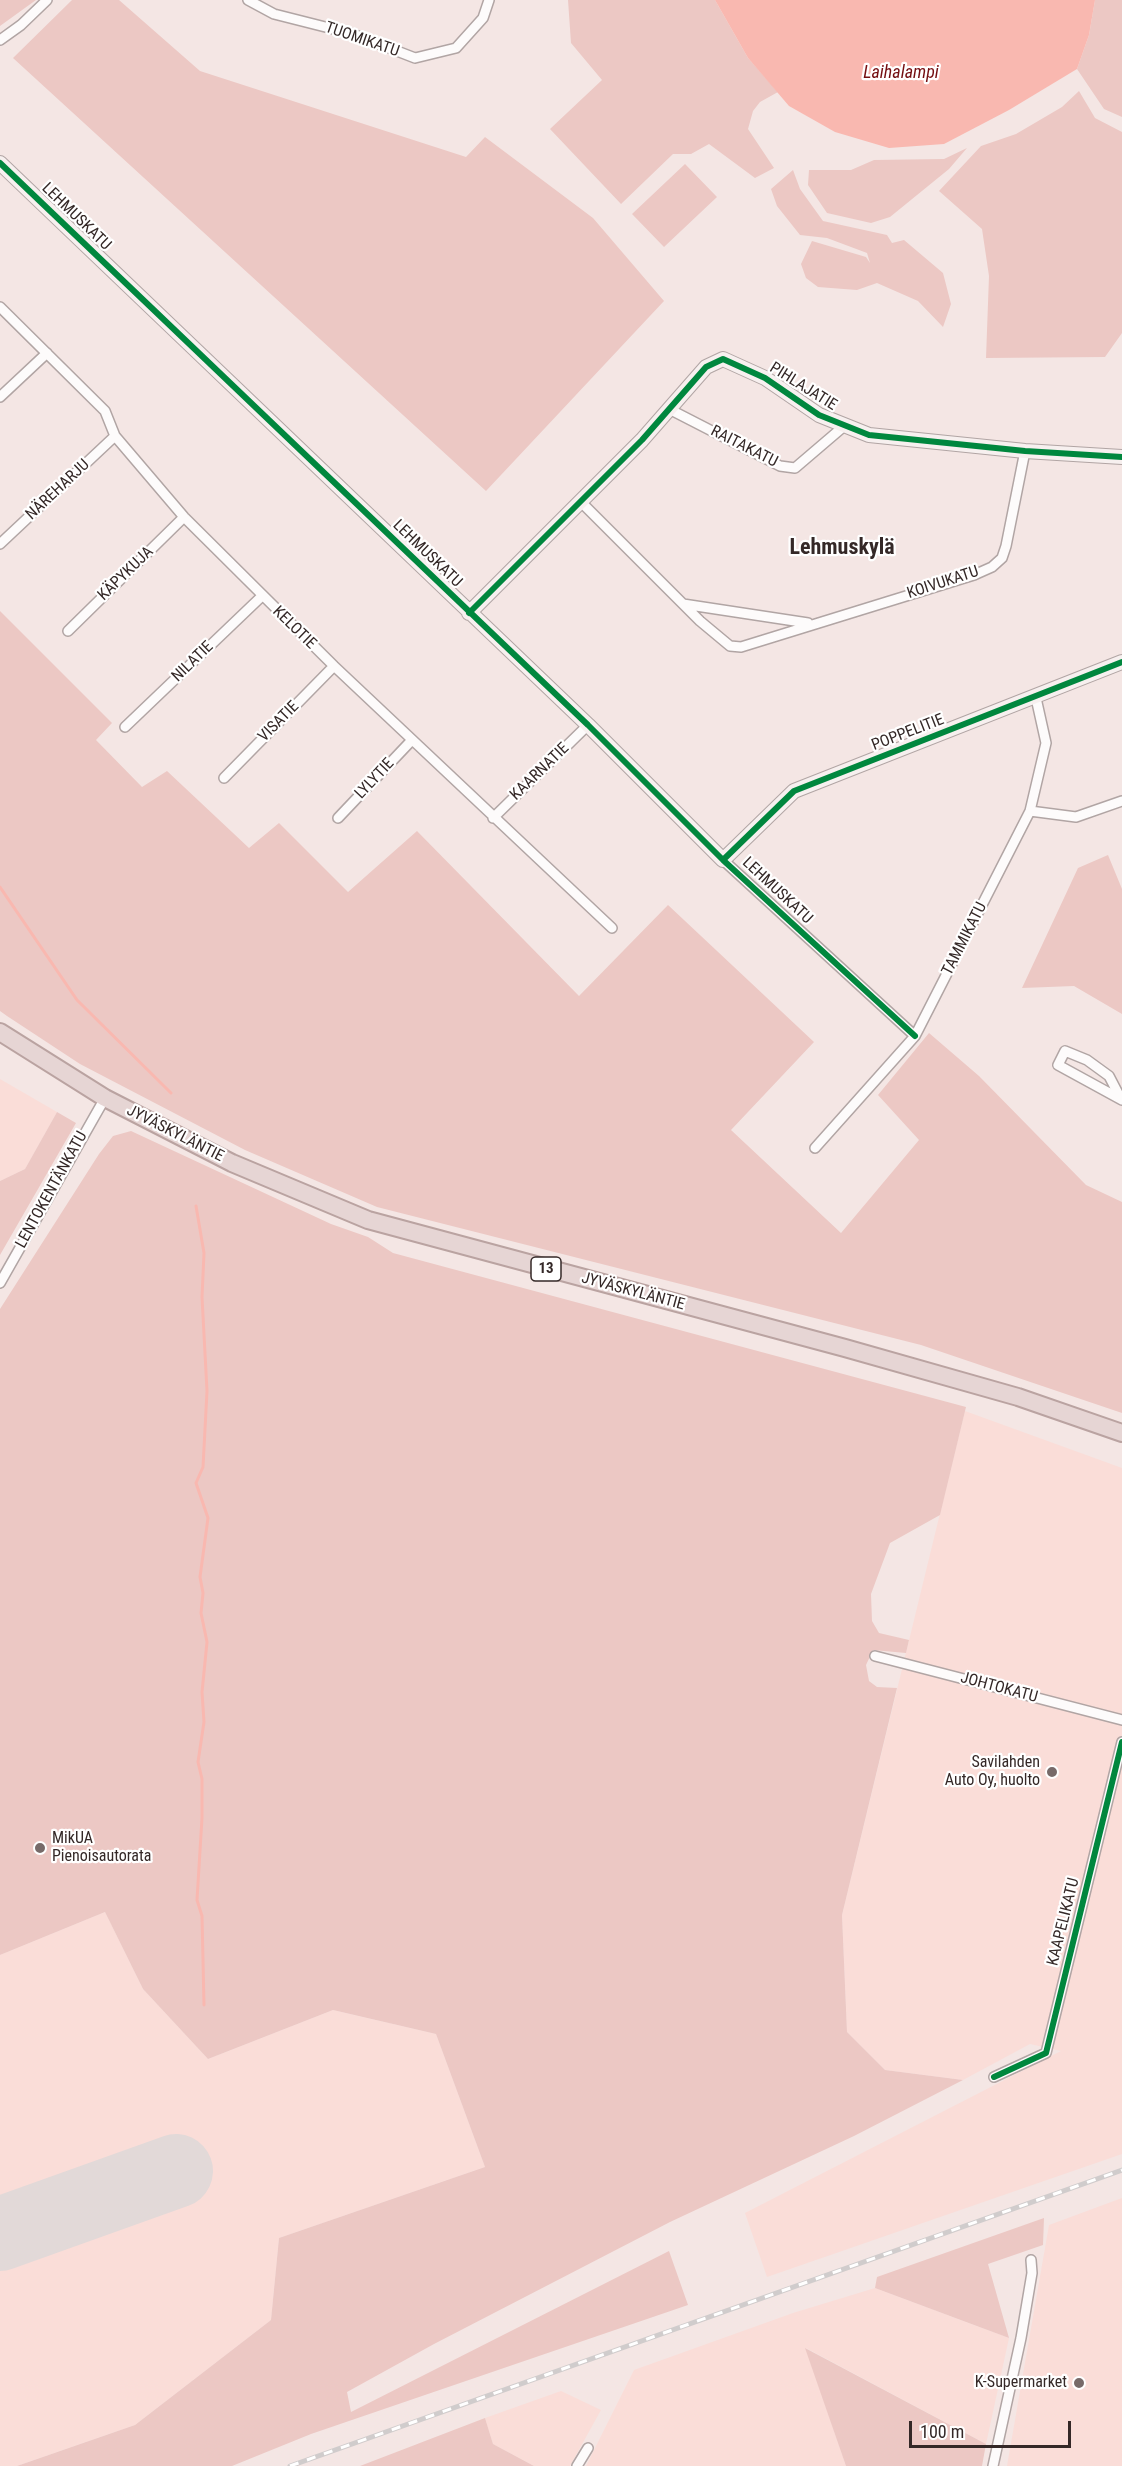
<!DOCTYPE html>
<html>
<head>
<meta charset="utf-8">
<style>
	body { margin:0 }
	#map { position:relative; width:1122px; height:2466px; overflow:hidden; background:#f4e6e4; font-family:"Roboto Condensed",sans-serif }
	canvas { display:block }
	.scale { position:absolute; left:909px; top:2421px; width:162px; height:27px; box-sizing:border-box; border:3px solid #342827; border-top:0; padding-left:8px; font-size:18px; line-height:21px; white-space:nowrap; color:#342827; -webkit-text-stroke:4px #fff; paint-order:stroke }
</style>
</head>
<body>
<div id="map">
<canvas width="1122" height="2466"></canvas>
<div class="scale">100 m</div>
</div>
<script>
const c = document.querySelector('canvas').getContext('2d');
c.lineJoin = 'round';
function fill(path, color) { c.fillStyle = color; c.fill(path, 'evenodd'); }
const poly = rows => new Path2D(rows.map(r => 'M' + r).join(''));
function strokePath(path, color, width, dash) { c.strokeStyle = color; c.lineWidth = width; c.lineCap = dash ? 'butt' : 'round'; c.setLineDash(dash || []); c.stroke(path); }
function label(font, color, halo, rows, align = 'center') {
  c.font = font + ' "Roboto Condensed",sans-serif'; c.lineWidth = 4.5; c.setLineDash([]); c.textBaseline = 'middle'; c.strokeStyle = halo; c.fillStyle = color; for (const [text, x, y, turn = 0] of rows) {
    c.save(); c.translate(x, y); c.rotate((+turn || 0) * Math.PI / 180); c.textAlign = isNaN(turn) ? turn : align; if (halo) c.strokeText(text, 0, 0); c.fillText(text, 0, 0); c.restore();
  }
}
fill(poly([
	[0,1079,57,1112,25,1169,0,1181],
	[965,1411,1122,1468,1122,2154,767,2277,745,2213,1061,2051,1030,2044,963,2080,885,2070,847,2032,842,1915],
	[105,1912,143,1989,208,2059,333,2010,436,2034,485,2167,279,2238,271,2320,135,2425,17,2466,0,2466,0,1955],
	[1122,2198,1122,2466,1007,2466,1049,2225],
	[875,2288,1009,2338,986,2444,806,2348,846,2466,586,2466,634,2370,793,2313],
	[561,2391,601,2410,570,2466,534,2466,493,2444,485,2418]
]), '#faddd8');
fill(poly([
	[0,0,36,0,0,26],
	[72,0,119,0,200,71,466,157,485,137,593,218,664,301,486,491,13,58],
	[568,0,715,0,748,58,778,92,760,102,753,111,748,129,774,168,755,178,709,144,691,154,673,154,621,204,550,129,602,80,571,43],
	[1095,0,1122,0,1122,117,1104,109,1077,69,1089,35],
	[1079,91,1095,118,1122,132,1122,333,1105,357,986,358,989,276,982,229,939,191,981,146,1016,134,1062,107],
	[967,148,949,169,890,217,871,223,827,213,808,185,809,170,851,170,874,160,944,159],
	[685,164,717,197,664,247,632,214],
	[793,170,800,189,823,221,887,235,892,243,904,240,943,273,951,304,943,327,918,301,877,283,857,290,818,287,806,278,801,264,812,241,866,257,870,263,867,253,827,238,800,235,777,206,771,189],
	[0,611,112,723,96,740,142,787,167,771,249,848,279,823,348,892,417,831,579,996,668,905,814,1042,731,1130,841,1233,919,1140,878,1095,929,1033,979,1076,1086,1185,1122,1202,1122,1413,921,1345,377,1207,245,1150,80,1064,7,1016,0,1011],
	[1108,855,1122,889,1122,1014,1074,986,1022,988,1078,868],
	[57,1112,76,1123,0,1255,0,1181,25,1169],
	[131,1131,331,1224,368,1237,393,1253,966,1407,940,1515,890,1543,871,1594,872,1621,879,1633,909,1640,906,1653,873,1650,866,1665,869,1681,877,1687,897,1688,842,1915,847,2032,885,2070,963,2080,854,2136,670,2222,434,2344,347,2392,351,2412,669,2251,688,2305,311,2434,232,2466,17,2466,135,2425,271,2320,279,2238,485,2167,436,2034,333,2010,208,2059,143,1989,105,1912,0,1955,0,1309,99,1154,113,1136],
	[1044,2218,1043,2245,988,2264,1009,2338,875,2288,877,2277],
	[805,2348,986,2444,982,2466,846,2466],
	[485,2418,493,2444,534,2466,360,2466]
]), '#ecc8c4');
fill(poly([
	[715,0,1095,0,1089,35,1077,69,1009,110,944,144,889,148,835,132,789,106,748,58]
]), '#f9b8b0');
strokePath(poly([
	[0,887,77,1000,171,1093],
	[196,1206,204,1253,202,1297,207,1391,203,1467,196,1483,208,1518,200,1577,203,1593,201,1613,207,1642,202,1692,204,1722,198,1762,202,1779,202,1818,197,1900,202,1916,204,2005]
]), '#f9b8b0', 3);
strokePath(poly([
	[0,2234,176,2171]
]), '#e2d9d8', 74);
const street = poly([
	[248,0,274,14,353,34,415,58,456,48,483,18,489,0],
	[0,40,21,25,47,0],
	[0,307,105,411,115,436,184,517,334,666,612,928],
	[0,397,47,353],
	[669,409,780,466,795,468,843,427],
	[580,501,700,621,730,646,741,647,974,575,992,567,1002,558,1006,546,1025,451],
	[0,544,115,436],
	[683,604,808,623],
	[68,631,184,517],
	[125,727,262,596],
	[224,778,334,666],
	[1030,811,1076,817,1122,801],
	[338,818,411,741],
	[493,818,588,725],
	[723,860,915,1036],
	[1121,1099,1109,1076,1087,1060,1065,1051,1058,1065,1122,1100],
	[815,1148,915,1036,1030,811,1046,743,1036,698],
	[0,1283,105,1098],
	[875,1656,1122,1720],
	[994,2077,1046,2053,1122,1742],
	[577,2466,588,2448],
	[993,2466,1021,2338,1032,2273,1031,2260]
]);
const secondary = poly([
	[0,163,588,725,723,860,794,791,1122,662],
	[469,613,642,440,706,367,723,359,765,378,819,415,869,435,1025,451,1122,457]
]);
const highway = poly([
	[0,1032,105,1098,232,1163,368,1220,845,1348,1018,1397,1122,1433]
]);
strokePath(street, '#b1a5a4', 12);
strokePath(secondary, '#b1a5a4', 16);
strokePath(highway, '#baa3a1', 20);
strokePath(street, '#fdfbfb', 9);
strokePath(secondary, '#f7f0ef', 14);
strokePath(highway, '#e6d5d4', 16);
const rail = poly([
	[290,2466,1122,2170]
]);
strokePath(rail, '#d0cccc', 5);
strokePath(rail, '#fff', 3, [9]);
strokePath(poly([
	[0,163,588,725,723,860,915,1036],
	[469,613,642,440,706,367,723,359,765,378,819,415,869,435,1025,451,1122,457],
	[723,860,794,791,1122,662],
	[994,2077,1046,2053,1122,1742]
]), '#00873e', 6);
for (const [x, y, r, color] of [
	[1052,1772,6,"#776a69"],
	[40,1848,6,"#776a69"],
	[1079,2383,6,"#776a69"]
]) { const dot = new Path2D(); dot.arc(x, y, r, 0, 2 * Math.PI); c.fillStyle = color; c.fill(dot); strokePath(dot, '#fff', 2); }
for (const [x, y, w] of [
	[546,1269,30]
]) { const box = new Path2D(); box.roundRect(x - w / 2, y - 12, w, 24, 4.5); c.fillStyle = '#fff'; c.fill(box); strokePath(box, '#342827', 1.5); }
label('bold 15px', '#342827', null, [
	["13",546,1269]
]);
label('16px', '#342827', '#fff', [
	["TUOMIKATU",362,40,19],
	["LEHMUSKATU",76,217,44],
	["PIHLAJATIE",803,387,32],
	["RAITAKATU",744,447,27],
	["NÄREHARJU",58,490,-43],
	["LEHMUSKATU",427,554,44],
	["KÄPYKUJA",126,574,-44],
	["KOIVUKATU",943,583,-18],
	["KELOTIE",294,628,44],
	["NILATIE",193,662,-44],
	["VISATIE",279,722,-45],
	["POPPELITIE",908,733,-21],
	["KAARNATIE",540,772,-44],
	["LYLYTIE",375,779,-47],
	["LEHMUSKATU",777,891,43],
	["TAMMIKATU",965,939,-63],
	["JYVÄSKYLÄNTIE",175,1134,27],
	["LENTOKENTÄNKATU",52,1190,-61],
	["JYVÄSKYLÄNTIE",633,1292,15],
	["JOHTOKATU",999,1688,15],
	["KAAPELIKATU",1064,1922,-76]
]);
label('16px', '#342827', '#fff', [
	["Savilahden",1040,1763],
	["Auto Oy, huolto",1040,1781],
	["MikUA",52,1839,"left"],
	["Pienoisautorata",52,1857,"left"],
	["K-Supermarket",1067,2383]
], 'right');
label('italic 18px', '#740e11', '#fff', [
	["Laihalampi",901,73]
]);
label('bold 22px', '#342827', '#fff', [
	["Lehmuskylä",842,548]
]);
</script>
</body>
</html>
